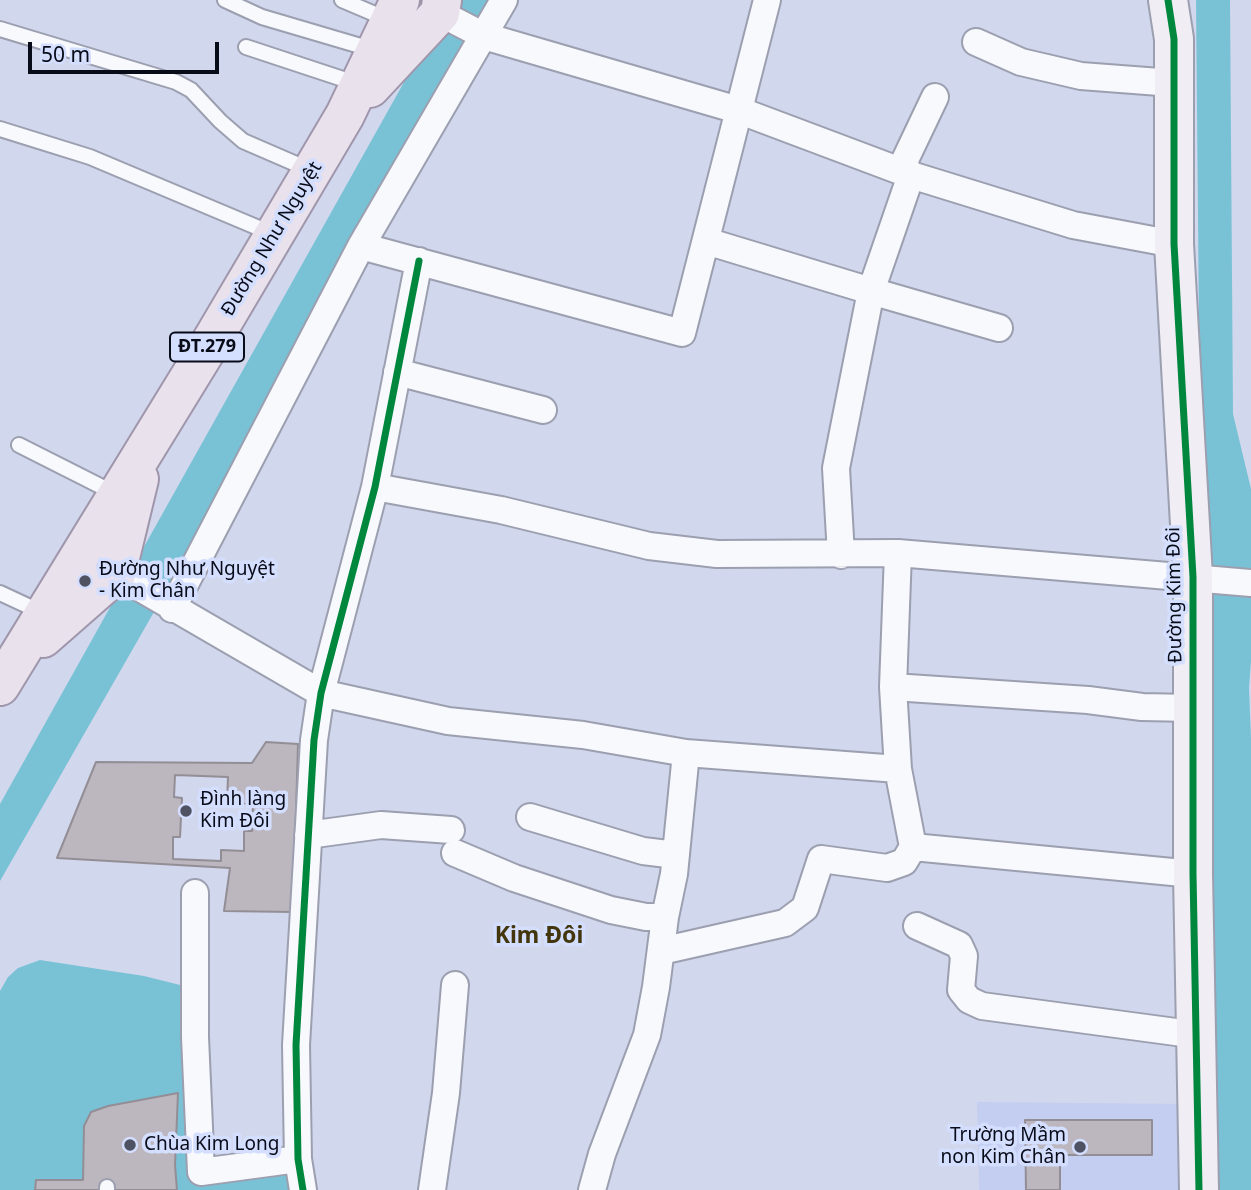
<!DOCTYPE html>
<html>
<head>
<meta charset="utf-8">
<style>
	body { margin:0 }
	#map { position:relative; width:1251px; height:1190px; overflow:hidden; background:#d1d7ec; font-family:"Noto Sans",sans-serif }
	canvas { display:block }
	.scale { position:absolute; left:28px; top:42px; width:191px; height:32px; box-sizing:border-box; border:4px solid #080b18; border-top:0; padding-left:9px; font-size:21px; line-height:24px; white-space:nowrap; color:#080b18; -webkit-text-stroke:5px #d4defe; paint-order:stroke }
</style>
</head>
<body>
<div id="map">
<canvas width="1251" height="1190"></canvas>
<div class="scale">50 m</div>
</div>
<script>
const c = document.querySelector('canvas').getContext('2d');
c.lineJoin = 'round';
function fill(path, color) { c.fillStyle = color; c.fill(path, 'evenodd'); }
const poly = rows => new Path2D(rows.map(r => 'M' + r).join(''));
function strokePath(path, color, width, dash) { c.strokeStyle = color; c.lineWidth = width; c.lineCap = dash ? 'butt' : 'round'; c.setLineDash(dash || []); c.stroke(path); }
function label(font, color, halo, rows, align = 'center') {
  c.font = font + ' "Noto Sans",sans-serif'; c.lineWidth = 7; c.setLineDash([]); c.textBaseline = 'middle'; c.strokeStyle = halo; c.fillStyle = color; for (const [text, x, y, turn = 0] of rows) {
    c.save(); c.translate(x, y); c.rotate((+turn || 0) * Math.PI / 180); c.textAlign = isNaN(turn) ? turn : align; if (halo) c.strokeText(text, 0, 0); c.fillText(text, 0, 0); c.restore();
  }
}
fill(poly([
	[977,1102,1182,1104,1185,1190,979,1190]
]), '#c3cef0');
fill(poly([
	[450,0,493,0,261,425,0,881,0,804],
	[1196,0,1230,0,1233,414,1251,489,1251,661,1249,688,1251,738,1251,1190,1207,1190],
	[40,960,144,976,192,988,199,1159,289,1147,294,1190,177,1190,175,1165,178,1094,108,1106,91,1112,84,1126,83,1180,36,1181,35,1190,0,1190,0,991,8,977,18,968]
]), '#79c2d6');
const building = poly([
	[266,742,298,744,293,912,224,911,230,868,57,858,96,762,252,763,266,742],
	[175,775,228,777,227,803,253,804,252,831,244,831,244,851,221,850,221,861,173,859,173,837,180,837,182,798,174,797,175,775],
	[178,1093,175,1165,177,1190,35,1190,36,1180,83,1180,84,1126,91,1112,108,1106,178,1093],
	[1025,1120,1152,1120,1152,1155,1060,1155,1060,1190,1026,1190,1025,1120]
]);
fill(building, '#bcb6be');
strokePath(building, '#938e96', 2);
const lane = poly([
	[225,0,262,17,374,50],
	[342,0,389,20],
	[0,29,176,82,191,90,220,121,243,141,310,170],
	[246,47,358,84],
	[0,129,90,157,273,234],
	[19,445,116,494],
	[0,593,43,613],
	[107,1190,107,1187]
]);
const street = poly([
	[440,13,484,36,738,110,911,175,871,291,999,328],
	[976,42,1021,62,1081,76,1173,83],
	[935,97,905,160,906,168,911,175,1073,225,1174,244],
	[706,241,871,291,836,468,841,555],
	[361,246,682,333,767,0],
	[397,372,543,410],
	[375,487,501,510,649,546,717,554,898,553],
	[116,574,321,693,448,721,583,735,686,753,898,769],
	[172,609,361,246,504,0],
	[893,687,1088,700,1142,707,1192,708],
	[530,817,643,851,676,855],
	[308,835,381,825,451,830],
	[455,853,514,878,611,910,646,917,665,917],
	[1193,874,913,847,898,769,893,687,898,553,1251,583],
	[195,893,195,1037,201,1172,298,1159],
	[917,926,959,945,964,956,961,990,969,1000,982,1006,1198,1035],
	[661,951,785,923,805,908,821,859,887,868,904,862,913,847],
	[303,1190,298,1159,296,1045,314,740,321,693,375,487,419,261],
	[432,1190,446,1093,455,985],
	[592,1190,602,1154,647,1035,656,987,665,917,674,874,686,753]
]);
const secondary = poly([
	[1168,0,1174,39,1174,244,1193,577,1193,874,1199,1190]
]);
const primary = poly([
	[370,88,440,13,442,0],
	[43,638,116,574,139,479],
	[0,686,205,352,345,115,400,0]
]);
strokePath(lane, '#9b9fb0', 18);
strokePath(street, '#9b9fb0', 30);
strokePath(secondary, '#9b9fb0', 42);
strokePath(primary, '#a096ac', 42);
strokePath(lane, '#f8f9fc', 14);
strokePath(street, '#f8f9fc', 26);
strokePath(secondary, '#f0edf4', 38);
strokePath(primary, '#e9e2ec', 38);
strokePath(poly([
	[1168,0,1174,39,1174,244,1193,577,1193,874,1199,1190],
	[303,1190,298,1159,296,1045,314,740,321,693,375,487,419,261]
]), '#00873e', 7);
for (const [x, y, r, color] of [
	[85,581,7,"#4e5262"],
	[186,811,7,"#4e5262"],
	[130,1145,7,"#4e5262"],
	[1080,1147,7,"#4e5262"]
]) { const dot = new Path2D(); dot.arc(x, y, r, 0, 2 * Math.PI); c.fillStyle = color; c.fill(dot); strokePath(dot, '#d4defe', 2.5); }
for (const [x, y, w] of [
	[207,347,74]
]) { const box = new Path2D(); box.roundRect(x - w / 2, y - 14.5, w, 29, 5); c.fillStyle = '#d4defe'; c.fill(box); strokePath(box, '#080b18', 2); }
label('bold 18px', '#080b18', null, [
	["ĐT.279",207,347]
]);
label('19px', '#080b18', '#d4defe', [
	["Đường Như Nguyệt",272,239,-59],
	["Đường Kim Đôi",1175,595,-91]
]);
label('19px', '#080b18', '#d4defe', [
	["Đường Như Nguyệt",99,570],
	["- Kim Chân",99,592],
	["Đình làng",200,800],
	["Kim Đôi",200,822],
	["Trường Mầm",1066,1136,"right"],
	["non Kim Chân",1066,1158,"right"],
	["Chùa Kim Long",144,1145]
], 'left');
label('bold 23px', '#43360c', '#d4defe', [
	["Kim Đôi",539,936]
]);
</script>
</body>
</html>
